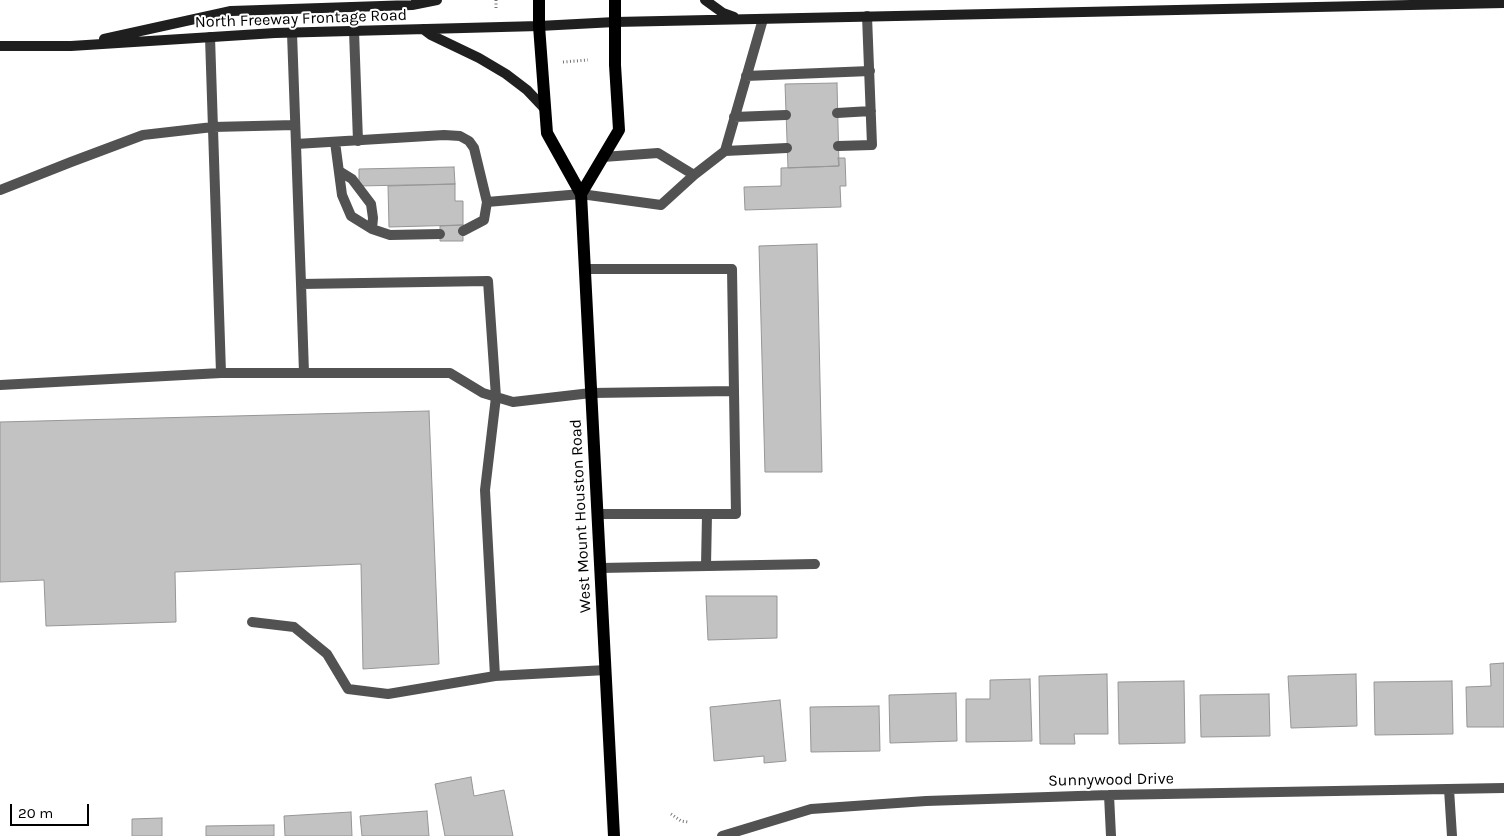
<!DOCTYPE html>
<html>
<head>
<meta charset="utf-8">
<style>
	body { margin:0 }
	#map { position:relative; width:1504px; height:836px; overflow:hidden; background:#fff; font-family:Karla,sans-serif }
	canvas { display:block }
	.scale { position:absolute; left:10px; top:804px; width:79px; height:22px; box-sizing:border-box; border:2px solid #000; border-top:0; padding-left:6px; font-size:15px; line-height:18px; white-space:nowrap; color:#000; -webkit-text-stroke:4px #fff; paint-order:stroke }
</style>
</head>
<body>
<div id="map">
<canvas width="1504" height="836"></canvas>
<div class="scale">20 m</div>
</div>
<script>
const c = document.querySelector('canvas').getContext('2d');
c.lineJoin = 'round';
function fill(path, color) { c.fillStyle = color; c.fill(path, 'evenodd'); }
const poly = rows => new Path2D(rows.map(r => 'M' + r).join(''));
function strokePath(path, color, width, dash) { c.strokeStyle = color; c.lineWidth = width; c.lineCap = dash ? 'butt' : 'round'; c.setLineDash(dash || []); c.stroke(path); }
function label(font, color, halo, rows, align = 'center') {
  c.font = font + ' Karla,sans-serif'; c.lineWidth = 4; c.setLineDash([]); c.textBaseline = 'middle'; c.strokeStyle = halo; c.fillStyle = color; for (const [text, x, y, turn = 0] of rows) {
    c.save(); c.translate(x, y); c.rotate((+turn || 0) * Math.PI / 180); c.textAlign = isNaN(turn) ? turn : align; if (halo) c.strokeText(text, 0, 0); c.fillText(text, 0, 0); c.restore();
  }
}
const building = poly([
	[837,83,839,166,788,168,785,84,837,83],
	[838,158,845,158,846,186,840,186,841,207,745,210,744,187,781,186,781,168,839,166,838,158],
	[454,167,455,184,359,186,359,169,454,167],
	[455,184,455,201,463,201,463,225,389,227,388,186,455,184],
	[463,225,463,241,440,241,440,226,463,225],
	[817,244,822,472,765,472,759,246,817,244],
	[429,411,439,664,363,669,361,564,175,572,176,622,46,626,44,580,0,582,0,422,429,411],
	[706,596,777,596,777,638,708,640,706,596],
	[1504,663,1504,727,1467,727,1466,687,1491,686,1490,664,1504,663],
	[1107,674,1108,734,1074,734,1075,744,1040,744,1039,676,1107,674],
	[1356,674,1357,726,1291,728,1288,676,1356,674],
	[1030,679,1032,741,966,742,966,699,990,699,990,680,1030,679],
	[1184,681,1185,743,1119,744,1118,682,1184,681],
	[1452,681,1453,734,1375,735,1374,682,1452,681],
	[956,693,957,741,890,743,889,695,956,693],
	[1269,694,1270,736,1201,737,1200,695,1269,694],
	[780,700,786,761,764,763,764,756,714,761,710,707,780,700],
	[879,706,880,751,811,752,810,707,879,706],
	[471,777,474,796,504,790,513,836,445,836,435,784,471,777],
	[427,811,429,836,362,836,360,816,427,811],
	[351,812,352,836,285,836,284,816,351,812],
	[162,818,162,836,132,836,132,819,162,818],
	[274,825,274,836,206,836,206,826,274,825]
]);
fill(building, '#c2c2c2');
strokePath(building, '#969696', 1);
strokePath(poly([
	[496,8,496,0],
	[563,62,588,60],
	[671,814,681,821,688,822]
]), '#747474', 3, [1, 2.5]);
strokePath(poly([
	[354,31,358,141],
	[292,33,301,284,488,281,496,397,485,490,495,676,606,670],
	[746,76,870,71],
	[837,113,871,111],
	[734,117,786,115],
	[335,142,342,195,351,216,372,229,390,235,440,234],
	[296,144,444,135,460,136,469,141,474,148,487,202,581,194,661,205,694,175,725,151,763,19],
	[838,146,872,145,867,16],
	[725,151,787,148],
	[603,157,658,153,694,175],
	[339,171,352,179,371,204,373,218,372,229],
	[0,190,71,162,143,135,213,127,295,125],
	[463,231,484,220,487,202],
	[585,269,732,269,736,514,598,514],
	[301,284,304,373],
	[221,373,450,373,483,393,513,402,591,393,734,391],
	[0,385,221,373,210,37],
	[706,566,707,514],
	[600,568,815,564],
	[252,622,294,627,327,654,348,689,388,694,495,676]
]), '#525252', 10);
strokePath(poly([
	[1449,789,1452,836],
	[1109,795,1111,836],
	[722,836,811,809,926,801,1109,795,1504,788]
]), '#525252', 10);
strokePath(poly([
	[705,0,723,13,734,17],
	[423,29,431,35,479,58,506,74,527,90,545,109],
	[104,39,231,11,412,5,437,0],
	[0,46,71,46,275,33,539,26,615,22,1504,3]
]), '#1f1f1f', 10);
strokePath(poly([
	[539,0,539,26,547,133,581,194,614,836],
	[581,194,619,130,615,65,615,0]
]), '#000', 12);
label('16px', '#000', '#fff', [
	["North Freeway Frontage Road",301,19,-2],
	["West Mount Houston Road",581,516,-93],
	["Sunnywood Drive",1111,780,-1]
]);
</script>
</body>
</html>
